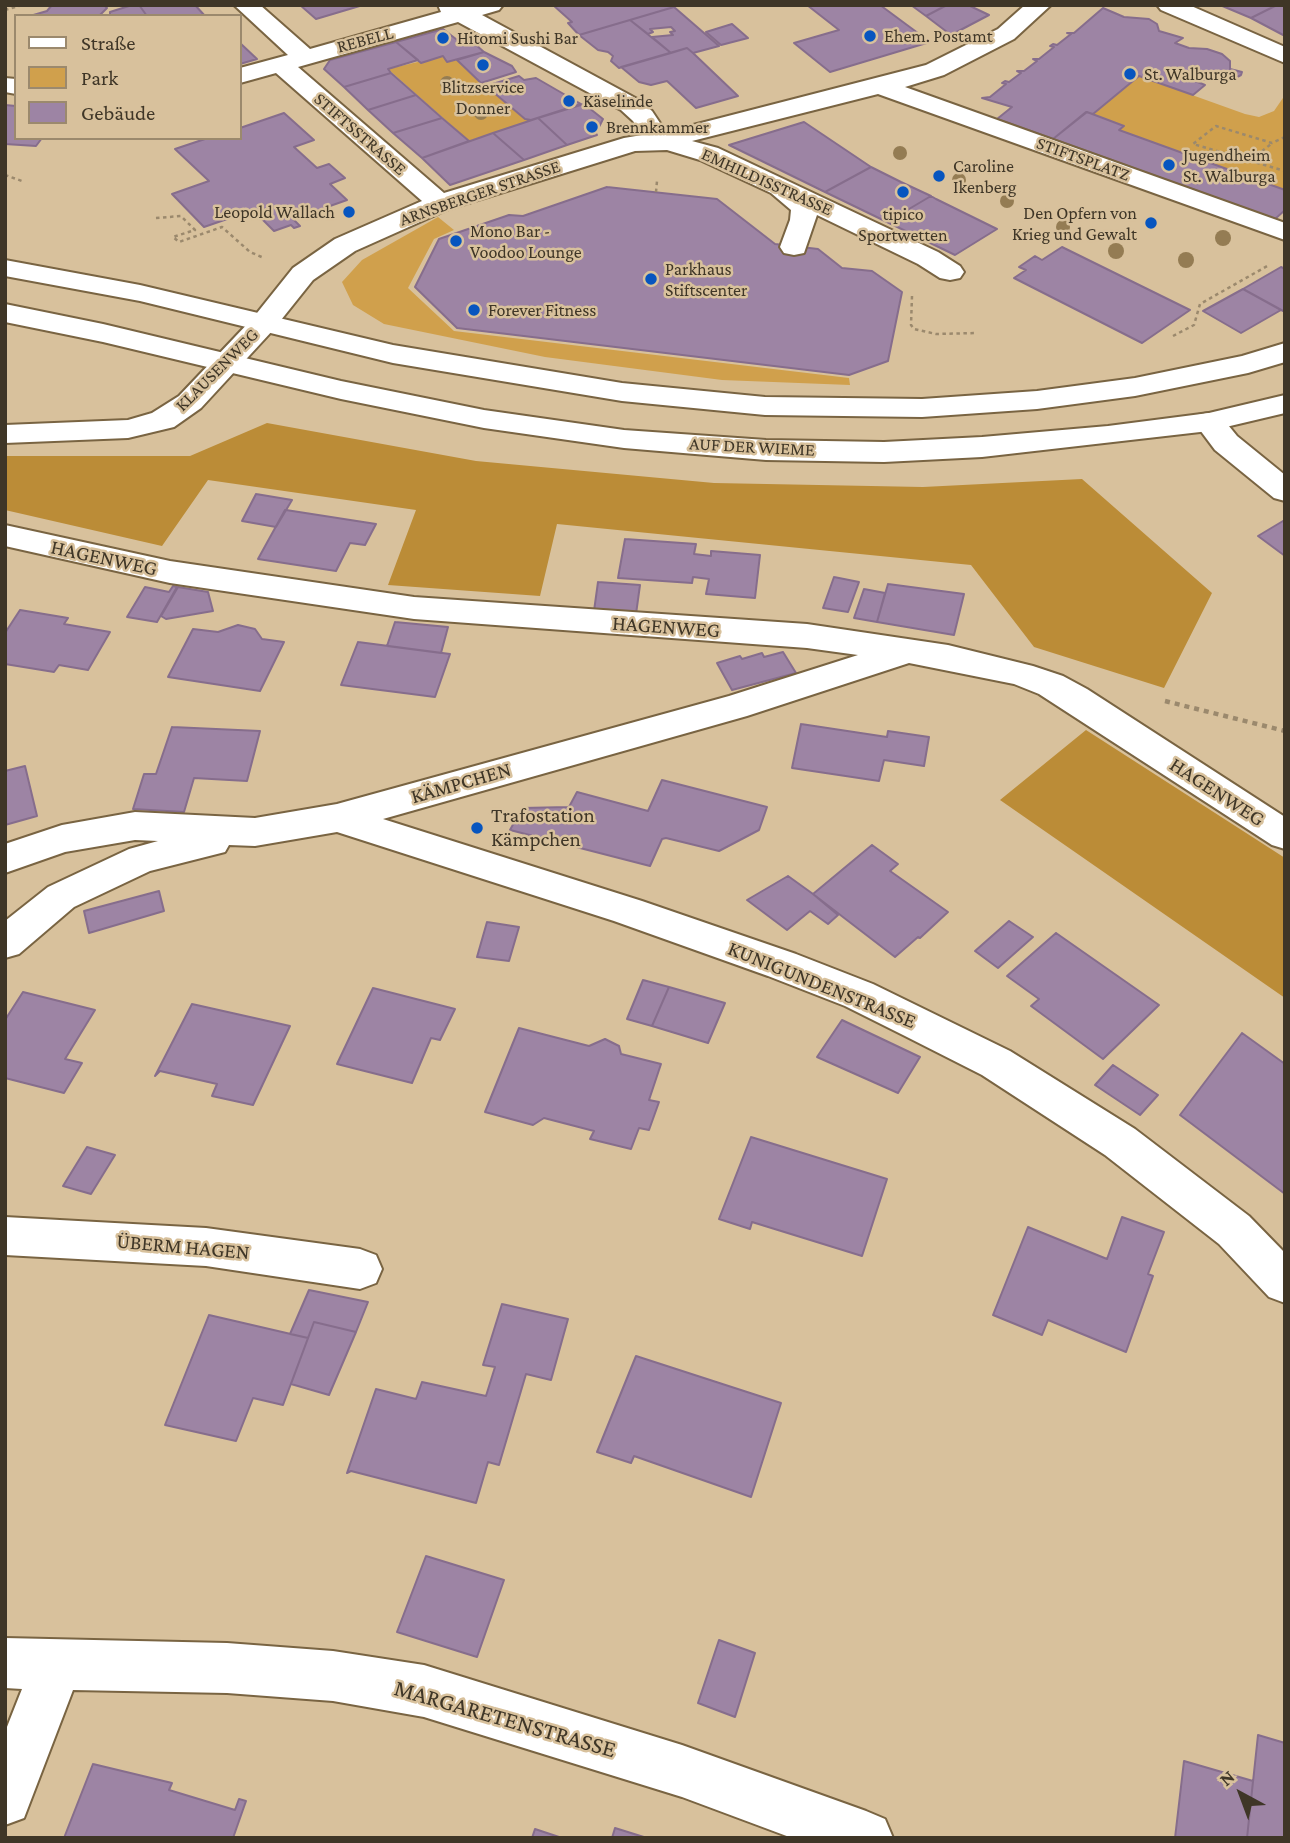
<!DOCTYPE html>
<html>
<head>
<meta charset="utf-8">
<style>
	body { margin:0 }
	#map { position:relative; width:1290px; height:1843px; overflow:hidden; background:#d8c19c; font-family:"Crimson Pro",serif }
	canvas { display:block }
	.frame { position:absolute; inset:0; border:7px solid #3f3627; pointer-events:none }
	.legend { position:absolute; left:14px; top:14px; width:228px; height:126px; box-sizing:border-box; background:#d8c19c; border:2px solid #9b896d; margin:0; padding:9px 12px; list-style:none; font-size:21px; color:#3f3627 }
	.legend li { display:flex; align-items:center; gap:14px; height:35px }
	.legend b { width:35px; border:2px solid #9b896d }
	.north { position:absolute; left:1206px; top:1759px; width:70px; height:70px; -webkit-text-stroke:5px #d8c19c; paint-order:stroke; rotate:319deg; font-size:19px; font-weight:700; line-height:28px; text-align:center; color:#3f3627 }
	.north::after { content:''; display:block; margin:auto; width:24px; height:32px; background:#3f3627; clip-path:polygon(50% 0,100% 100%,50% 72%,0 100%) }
</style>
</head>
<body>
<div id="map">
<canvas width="1290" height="1843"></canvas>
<div class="frame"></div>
<ul class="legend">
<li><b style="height:9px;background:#fff"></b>Straße</li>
<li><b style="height:19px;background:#d0a04c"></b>Park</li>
<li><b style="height:19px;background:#9d84a4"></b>Gebäude</li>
</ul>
<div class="north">N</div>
</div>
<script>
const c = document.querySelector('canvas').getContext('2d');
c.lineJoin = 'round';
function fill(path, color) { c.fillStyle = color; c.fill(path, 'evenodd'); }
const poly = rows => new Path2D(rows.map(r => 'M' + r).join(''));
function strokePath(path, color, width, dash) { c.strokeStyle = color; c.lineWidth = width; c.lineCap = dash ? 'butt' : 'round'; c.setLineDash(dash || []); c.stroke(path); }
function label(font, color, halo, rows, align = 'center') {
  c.font = font + ' "Crimson Pro",serif'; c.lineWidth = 5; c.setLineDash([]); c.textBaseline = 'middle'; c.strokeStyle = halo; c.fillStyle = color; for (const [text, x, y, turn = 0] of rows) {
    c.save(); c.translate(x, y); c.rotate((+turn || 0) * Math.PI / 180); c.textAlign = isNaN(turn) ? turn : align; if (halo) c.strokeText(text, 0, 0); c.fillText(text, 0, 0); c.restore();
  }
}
fill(poly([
	[443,56,447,62,457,60,525,119,531,120,469,141,388,69],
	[1139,76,1245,114,1259,117,1274,111,1285,95,1285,190,1119,130,1124,126,1092,115],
	[438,217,454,230,434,239,408,288,454,331,849,378,850,385,722,380,545,357,384,324,353,305,342,282,362,260]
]), '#d0a04c');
fill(poly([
	[267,423,476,461,714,483,923,487,1082,479,1212,593,1164,688,1034,647,971,565,557,524,540,596,388,585,416,510,208,480,162,546,5,510,5,456,190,456],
	[1086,730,1285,858,1285,998,1000,800]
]), '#bb8c37');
const building = poly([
	[104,5,107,8,99,16,30,16,47,11,52,5,104,5],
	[132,5,139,5,147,16,110,16,110,12,132,5],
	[139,5,195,5,205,16,147,16,139,5],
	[300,5,363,5,316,19,300,5],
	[553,5,671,5,674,7,579,35,568,23,572,22,553,5],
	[807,5,880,5,930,42,830,72,794,43,839,30,807,5],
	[911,5,947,5,926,16,911,5],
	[947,5,968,5,989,15,951,35,926,16,947,5],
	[1220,5,1277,5,1251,18,1220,5],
	[1277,5,1285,5,1285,36,1251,18,1277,5],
	[674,7,719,46,693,53,687,48,671,53,652,37,673,35,670,32,675,31,671,27,650,29,653,32,648,34,630,20,674,7],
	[1103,8,1124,17,1149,19,1157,24,1159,31,1183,38,1175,43,1189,48,1207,49,1222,54,1230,61,1230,69,1242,72,1241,75,1230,81,1222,77,1207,80,1199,79,1195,81,1205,85,1193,95,1139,76,1093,114,1086,112,1053,139,997,119,1012,107,982,98,990,97,1006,84,1002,83,1005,81,1009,82,1021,73,1017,71,1024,71,1037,61,1033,59,1039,59,1054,47,1050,46,1053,44,1057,45,1071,34,1067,33,1074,33,1103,8],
	[630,20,671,53,619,68,611,61,613,56,608,52,598,50,579,35,630,20],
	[732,24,748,38,721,45,706,32,732,24],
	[443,29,461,43,476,45,484,52,447,62,443,56,421,63,396,42,443,29],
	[396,42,418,60,388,69,391,73,344,87,324,69,330,60,396,42],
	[240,43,257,59,240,64,240,43],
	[687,48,693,53,738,96,696,108,667,81,651,85,639,82,621,67,687,48],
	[484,52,512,66,516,72,481,83,457,60,484,52],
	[391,73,416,95,368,110,344,87,391,73],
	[519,76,524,80,536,78,581,104,531,120,525,119,486,86,519,76],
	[416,95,442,118,393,133,368,110,416,95],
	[584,104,603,119,599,127,594,130,597,135,567,145,538,118,584,104],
	[5,105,16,106,16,138,42,138,36,146,5,144,5,105],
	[1087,112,1124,126,1119,130,1285,190,1285,210,1275,219,1053,139,1087,112],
	[284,113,314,140,294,147,317,168,329,164,345,178,330,184,347,200,293,219,300,226,294,228,291,225,274,231,257,214,266,211,262,207,204,227,172,194,209,181,175,149,208,138,240,138,240,128,284,113],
	[442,118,469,141,422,158,393,133,442,118],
	[538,118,567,145,524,160,493,133,538,118],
	[804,122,871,167,825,192,729,145,804,122],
	[493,133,524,160,450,185,422,158,493,133],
	[871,167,901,182,931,196,887,222,825,192,871,167],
	[607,187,717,199,775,244,818,249,842,268,872,271,902,292,888,361,849,375,457,328,415,287,439,239,509,215,523,216,607,187],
	[931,196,936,199,997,229,955,255,887,222,931,196],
	[1062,247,1190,310,1142,343,1014,278,1026,270,1019,267,1035,256,1042,260,1062,247],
	[1281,267,1285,269,1285,312,1243,289,1281,267],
	[1243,289,1281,310,1241,333,1203,311,1243,289],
	[256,494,292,500,276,527,242,521,256,494],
	[285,510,286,510,376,524,365,545,350,543,336,571,258,559,285,510],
	[1283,521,1285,523,1285,556,1258,536,1283,521],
	[625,539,696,544,694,554,711,556,711,551,760,555,755,598,706,594,709,579,693,577,692,583,618,578,625,539],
	[834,577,859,582,848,612,823,608,834,577],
	[598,582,640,585,636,614,594,611,598,582],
	[888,584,964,594,954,635,877,622,888,584],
	[173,586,177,587,157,622,127,617,145,587,169,592,173,586],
	[178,587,208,592,213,611,166,619,161,616,178,587],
	[864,589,885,593,877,622,854,618,864,589],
	[20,610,68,618,64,624,110,632,88,670,59,665,54,672,5,664,5,633,20,610],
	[395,622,448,627,441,653,387,646,395,622],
	[238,625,255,629,262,639,284,642,260,691,168,677,193,629,218,632,238,625],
	[358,642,450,654,435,697,341,685,358,642],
	[783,652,796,673,732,690,717,663,740,656,742,659,762,653,764,657,783,652],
	[801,724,887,737,888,731,929,737,924,766,884,760,879,781,792,768,801,724],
	[172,727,260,731,247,781,194,778,184,812,133,809,144,774,156,774,172,727],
	[25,766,37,816,5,825,5,771,25,766],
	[662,780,767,807,759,830,719,851,666,838,662,839,650,866,510,830,522,808,569,807,577,792,648,811,662,780],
	[872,845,898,864,890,871,948,912,920,938,918,937,895,957,813,894,872,845],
	[788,876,813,894,838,915,828,924,810,911,787,930,747,900,788,876],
	[159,891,164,911,89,933,84,911,159,891],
	[1009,921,1033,937,998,968,975,951,1009,921],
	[487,922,519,927,509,961,477,957,487,922],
	[1056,933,1159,1005,1103,1059,1031,1006,1039,999,1007,976,1056,933],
	[643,980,669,987,652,1026,627,1019,643,980],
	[669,987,725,1003,708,1043,652,1026,669,987],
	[373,988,455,1009,440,1040,431,1038,412,1083,337,1064,373,988],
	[23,992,95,1010,65,1059,82,1063,64,1093,5,1078,5,1020,23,992],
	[192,1004,290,1026,253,1105,212,1096,217,1084,160,1071,155,1076,192,1004],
	[842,1020,920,1057,898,1093,817,1057,842,1020],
	[519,1028,589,1046,605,1039,619,1046,621,1054,661,1064,649,1100,659,1102,649,1130,639,1128,631,1149,590,1139,594,1131,544,1118,533,1125,485,1112,519,1028],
	[1242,1033,1285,1064,1285,1194,1180,1115,1242,1033],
	[1113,1065,1158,1095,1140,1115,1095,1085,1113,1065],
	[751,1137,887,1179,862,1256,752,1222,750,1229,719,1219,751,1137],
	[87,1147,115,1155,91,1194,63,1186,87,1147],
	[1122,1217,1164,1232,1148,1274,1153,1276,1126,1352,1048,1320,1042,1335,993,1315,1028,1227,1107,1259,1122,1217],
	[309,1290,368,1302,356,1332,314,1322,308,1338,290,1334,309,1290],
	[502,1304,568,1319,551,1380,526,1374,499,1465,488,1462,476,1503,351,1471,347,1473,376,1389,416,1399,422,1382,486,1396,495,1367,483,1365,502,1304],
	[209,1315,308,1338,283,1405,253,1398,236,1441,165,1425,209,1315],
	[314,1322,356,1332,329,1395,291,1384,314,1322],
	[636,1356,781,1403,751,1497,634,1456,631,1463,597,1452,636,1356],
	[426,1556,504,1580,477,1657,397,1632,426,1556],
	[719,1640,755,1653,735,1717,698,1703,719,1640],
	[1258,1735,1285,1743,1285,1838,1247,1838,1258,1735],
	[1184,1761,1253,1781,1247,1838,1175,1838,1184,1761],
	[93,1764,172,1783,169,1790,235,1810,239,1799,246,1801,233,1838,64,1838,93,1764],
	[615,1828,647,1838,612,1838,615,1828],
	[535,1829,562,1838,532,1838,535,1829]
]);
fill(building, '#9d84a4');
strokePath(building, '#866d8c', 2);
const minor = poly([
	[234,5,260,5,310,49,441,12,438,5,503,5,499,10,482,15,639,100,652,111,666,132,926,65,998,29,1025,5,1051,5,1014,39,944,75,905,87,1285,223,1285,240,878,94,692,141,718,148,938,252,960,266,964,272,960,278,950,280,940,278,918,264,817,215,804,253,794,255,784,253,780,247,790,220,791,210,771,193,700,160,667,150,635,151,449,209,355,251,313,280,273,330,201,408,174,427,128,438,5,443,5,425,128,420,152,413,179,396,253,318,293,268,335,239,422,201,276,73,240,83,240,68,288,55,234,5],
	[458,22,621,110,633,121,642,135,624,138,444,193,298,67,458,22],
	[1157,5,1189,5,1285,47,1285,63,1161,10,1157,5],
	[5,78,16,79,16,94,5,92,5,78],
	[1209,413,1220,415,1237,436,1285,475,1285,501,1274,498,1215,450,1194,422,1198,415,1209,413],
	[5,525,170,561,414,597,807,624,948,645,1033,666,1063,676,1087,689,1285,817,1285,849,1272,845,1039,694,1014,684,909,663,747,716,383,819,642,901,796,954,873,984,1010,1051,1135,1129,1249,1216,1285,1253,1285,1303,1269,1297,1219,1244,1105,1155,982,1075,905,1036,845,1006,768,976,614,921,337,832,255,846,229,845,225,852,150,871,74,907,19,954,5,958,5,921,48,887,129,849,158,841,135,840,65,852,5,873,5,844,62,825,135,812,255,818,337,804,729,696,858,655,807,648,414,619,170,583,5,546,5,525],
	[5,1217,206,1228,360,1249,376,1255,382,1269,376,1283,360,1289,206,1266,5,1255,5,1217],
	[5,1638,227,1643,333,1651,424,1665,682,1745,866,1811,885,1819,893,1838,792,1838,682,1797,424,1717,333,1701,227,1693,73,1690,24,1818,5,1825,5,1732,22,1689,5,1688,5,1638]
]);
const major = poly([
	[5,260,140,285,393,345,622,383,765,397,922,399,1037,391,1135,378,1242,356,1285,343,1285,362,1248,373,1135,396,1037,409,922,417,765,415,622,401,393,363,140,301,5,276,5,260],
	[5,304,103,324,341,381,484,410,624,430,766,440,884,442,982,437,1108,426,1209,413,1285,395,1285,413,1209,431,982,457,884,462,766,460,624,448,484,428,341,399,103,342,5,322,5,304]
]);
strokePath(minor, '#796442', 4);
strokePath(major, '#796442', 4);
strokePath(poly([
	[5,10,22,5],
	[1285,137,1272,143,1216,126,1193,144,1285,171],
	[1251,160,1271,144],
	[5,175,22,181],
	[656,192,657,181],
	[156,218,181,216,195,230,173,237,179,242,222,227,250,252,264,258],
	[912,296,911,325,914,329,936,334,976,333],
	[1173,336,1194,325,1200,304,1269,265]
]), '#9b896d', 2.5, [3.5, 3.5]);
strokePath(poly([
	[1165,701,1285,731]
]), '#9b896d', 4.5, [5, 5]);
fill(minor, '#fff');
fill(major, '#fff');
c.fillStyle = '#947c53';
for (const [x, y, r] of [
	[447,83,7],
	[481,113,7],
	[900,153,7],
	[959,180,7],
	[1007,201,7],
	[1063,227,7],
	[1223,238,8],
	[1116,251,8],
	[1186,260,8]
]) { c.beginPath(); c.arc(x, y, r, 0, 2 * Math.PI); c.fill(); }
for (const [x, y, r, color] of [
	[870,36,7,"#0755bf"],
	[443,38,7,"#0755bf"],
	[483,65,7,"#0755bf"],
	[1130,74,7,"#0755bf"],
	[569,101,7,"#0755bf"],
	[592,127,7,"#0755bf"],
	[1169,165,7,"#0755bf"],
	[939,176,7,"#0755bf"],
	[903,192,7,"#0755bf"],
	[349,212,7,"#0755bf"],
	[1151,223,7,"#0755bf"],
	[456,241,7,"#0755bf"],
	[651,279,7,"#0755bf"],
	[474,310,7,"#0755bf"],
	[477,828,7,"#0755bf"]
]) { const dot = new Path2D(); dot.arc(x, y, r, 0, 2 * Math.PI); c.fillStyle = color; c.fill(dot); strokePath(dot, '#d8c19c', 2.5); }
label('18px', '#3f3627', '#d8c19c', [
	["Ehem. Postamt",884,36],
	["Hitomi Sushi Bar",457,38],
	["St. Walburga",1144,74],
	["Blitzservice",483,87,"center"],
	["Donner",483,108,"center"],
	["Käselinde",583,101],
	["Brennkammer",606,127],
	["Jugendheim",1183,155],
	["St. Walburga",1183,176],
	["Caroline",953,166],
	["Ikenberg",953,187],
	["Leopold Wallach",335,212,"right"],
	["Den Opfern von",1137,213,"right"],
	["Krieg und Gewalt",1137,234,"right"],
	["tipico",903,214,"center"],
	["Sportwetten",903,235,"center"],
	["Mono Bar -",470,231],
	["Voodoo Lounge",470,252],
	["Parkhaus",665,269],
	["Stiftscenter",665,290],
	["Forever Fitness",488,310]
], 'left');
label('18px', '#3f3627', '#d8c19c', [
	["REBELL",365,40,-15],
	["STIFTSSTRASSE",360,134,41],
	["STIFTSPLATZ",1083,159,20],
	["EMHILDISSTRASSE",767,182,24],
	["ARNSBERGER STRASSE",480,193,-19],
	["KLAUSENWEG",217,370,-45],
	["AUF DER WIEME",752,447,3]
]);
label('21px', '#3f3627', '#d8c19c', [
	["HAGENWEG",104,558,12],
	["HAGENWEG",666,627,4],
	["KÄMPCHEN",461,783,-16],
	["HAGENWEG",1217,792,33],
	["KUNIGUNDENSTRASSE",822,985,22],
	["ÜBERM HAGEN",183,1247,5]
]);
label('21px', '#3f3627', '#d8c19c', [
	["Trafostation",491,816],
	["Kämpchen",491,840]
], 'left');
label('24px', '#3f3627', '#d8c19c', [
	["MARGARETENSTRASSE",505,1719,16]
]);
</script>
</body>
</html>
